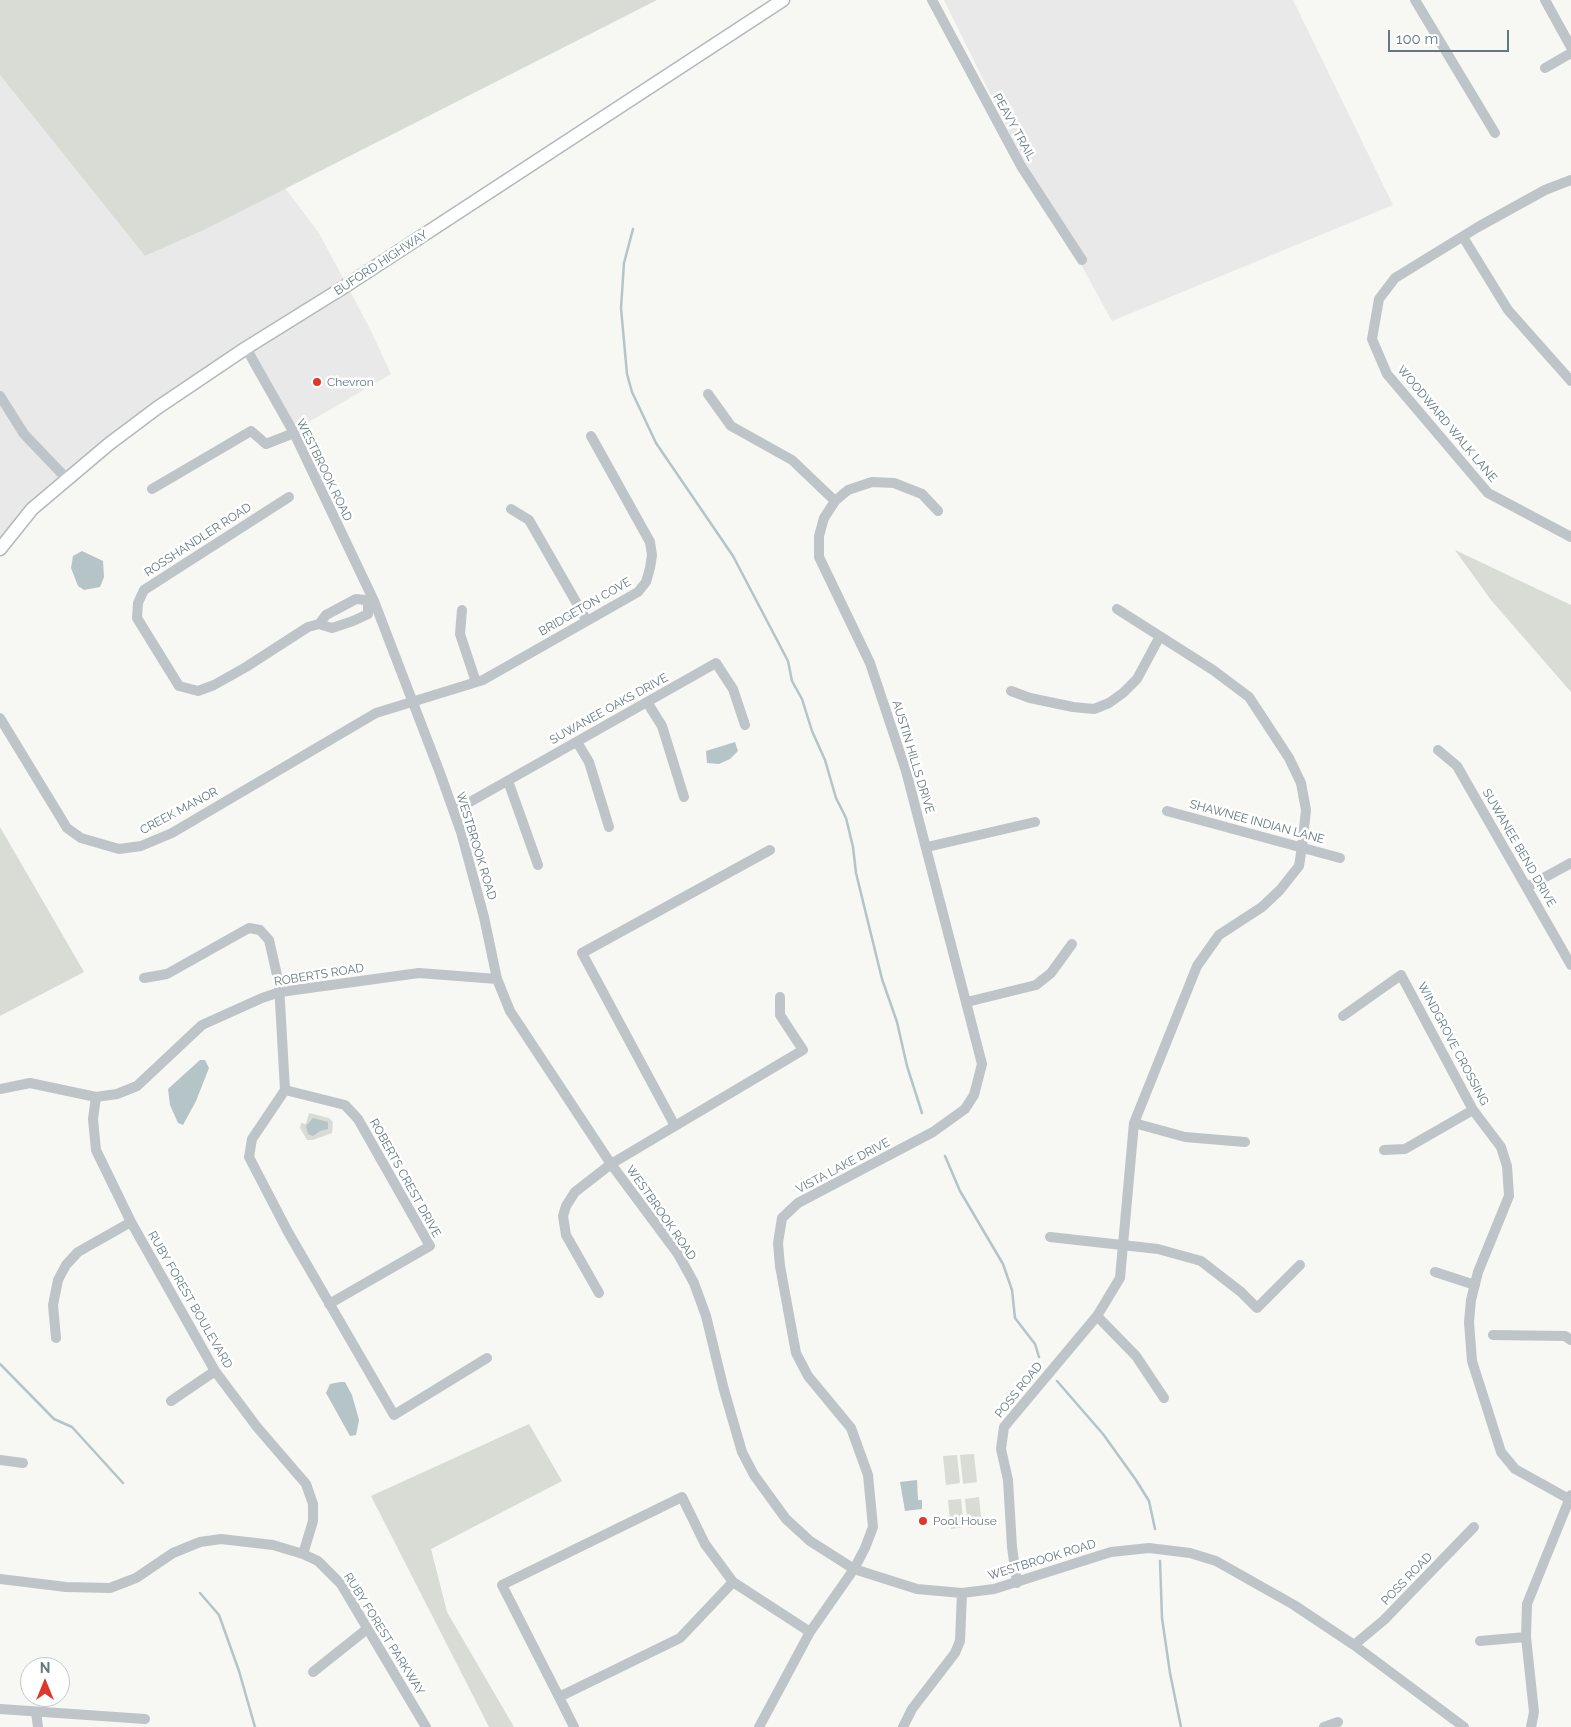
<!DOCTYPE html>
<html>
<head>
<meta charset="utf-8">
<style>
	body { margin:0 }
	#map { position:relative; width:1571px; height:1727px; overflow:hidden; background:#f7f7f4; font-family:Raleway,sans-serif }
	canvas { display:block }
	.north { position:absolute; left:20px; top:1657px; width:50px; height:50px; box-sizing:border-box; background:#fff; border:1px solid #c1c9cc; border-radius:50%; rotate:0deg; font-size:14px; font-weight:700; line-height:20px; text-align:center; color:#63787f }
	.north::after { content:''; display:block; margin:auto; width:18px; height:22px; background:#df372c; clip-path:polygon(50% 0,100% 100%,50% 72%,0 100%) }
	.scale { position:absolute; left:1388px; top:30px; width:121px; height:22px; box-sizing:border-box; border:2px solid #63787f; border-top:0; padding-left:6px; font-size:15px; line-height:18px; white-space:nowrap; color:#63787f; -webkit-text-stroke:4px #fff; paint-order:stroke }
</style>
</head>
<body>
<div id="map">
<canvas width="1571" height="1727"></canvas>
<div class="north">N</div>
<div class="scale">100 m</div>
</div>
<script>
const c = document.querySelector('canvas').getContext('2d');
c.lineJoin = 'round';
function fill(path, color) { c.fillStyle = color; c.fill(path, 'evenodd'); }
const poly = rows => new Path2D(rows.map(r => 'M' + r).join(''));
function strokePath(path, color, width, dash) { c.strokeStyle = color; c.lineWidth = width; c.lineCap = dash ? 'butt' : 'round'; c.setLineDash(dash || []); c.stroke(path); }
function label(font, color, halo, rows, align = 'center') {
  c.font = font + ' Raleway,sans-serif'; c.lineWidth = 5; c.setLineDash([]); c.textBaseline = 'middle'; c.strokeStyle = halo; c.fillStyle = color; for (const [text, x, y, turn = 0] of rows) {
    c.save(); c.translate(x, y); c.rotate((+turn || 0) * Math.PI / 180); c.textAlign = isNaN(turn) ? turn : align; if (halo) c.strokeText(text, 0, 0); c.fillText(text, 0, 0); c.restore();
  }
}
fill(poly([
	[944,0,1293,0,1393,205,1112,321,1016,146],
	[0,75,145,256,204,230,285,188,319,233,370,329,391,374,295,430,247,343,119,431,0,540]
]), '#e8e9e8');
fill(poly([
	[0,0,657,0,204,230,145,256,0,75],
	[1455,550,1571,605,1571,692,1491,600],
	[0,827,84,972,0,1016],
	[309,1113,329,1118,333,1122,332,1133,313,1140,307,1140,300,1128,301,1123,306,1124],
	[529,1424,562,1481,431,1549,447,1612,514,1727,489,1727,371,1496],
	[974,1454,977,1482,963,1484,960,1455],
	[957,1455,960,1483,946,1485,943,1456],
	[979,1497,982,1526,968,1528,965,1499],
	[961,1499,964,1527,951,1529,948,1500]
]), '#d8dcd4');
fill(poly([
	[82,551,103,561,104,577,100,587,84,590,78,586,71,568,73,556],
	[735,742,738,751,730,759,719,764,707,763,706,751],
	[200,1060,205,1060,209,1068,196,1101,183,1125,178,1123,170,1105,168,1089],
	[313,1118,328,1122,328,1129,320,1131,313,1136,308,1134,306,1126],
	[340,1382,345,1382,352,1395,359,1420,356,1435,350,1436,326,1393,330,1384],
	[917,1480,918,1500,922,1500,922,1509,905,1511,900,1482]
]), '#b5c4c6');
strokePath(poly([
	[633,229,624,263,621,308,627,374,632,392,656,443,733,556,788,661,792,681,802,699,812,731,825,760,836,798,846,818,853,847,856,873,882,979,897,1022,907,1066,922,1113],
	[945,1156,960,1191,1003,1264,1012,1290,1015,1318,1035,1344,1039,1357],
	[0,1364,54,1419,72,1427,123,1483],
	[1057,1381,1103,1434,1136,1480,1149,1501,1155,1529],
	[1160,1561,1162,1618,1170,1673,1181,1727],
	[200,1593,219,1615,239,1671,255,1727]
]), '#b5c4c6', 2.5);
const major = poly([
	[0,549,32,509,109,444,157,408,246,348,344,287,783,0]
]);
strokePath(major, '#b2b8bb', 15);
strokePath(poly([
	[932,0,1021,166,1082,260],
	[1415,0,1495,133],
	[1545,0,1571,47],
	[1545,68,1571,53],
	[1571,180,1545,190,1478,227,1395,278,1379,299,1372,339,1387,374,1488,493,1571,537],
	[1463,237,1508,310,1571,381],
	[246,348,294,433,374,601,440,773,461,832,484,917,497,979,510,1011,611,1164,678,1254,694,1283,706,1316,724,1390,742,1452,754,1475,786,1519,810,1541,854,1569,917,1589,962,1593,994,1589,1111,1552,1149,1548,1190,1553,1216,1561,1294,1605,1354,1645,1464,1727],
	[708,394,731,426,792,460,835,501],
	[0,396,24,434,66,478],
	[152,489,251,431,266,444,294,433],
	[289,497,144,590,138,603,137,618,179,686,198,691,214,685,246,667,308,627,319,624,326,615,356,599,374,601],
	[511,509,529,520,587,621],
	[462,610,460,634,476,682],
	[319,624,332,628,353,621,368,614,368,602],
	[1011,691,1030,698,1073,707,1094,709,1109,703,1123,693,1137,679,1159,638],
	[647,702,662,726,684,797],
	[0,718,67,828,81,838,119,849,141,846,172,833,376,713,483,680,638,592,646,582,650,568,652,555,650,542,591,436],
	[577,742,589,762,609,827],
	[1438,750,1457,766,1571,965],
	[508,781,538,865],
	[454,811,716,663,733,689,745,725],
	[1167,811,1340,858],
	[927,847,1035,822],
	[1527,887,1571,863],
	[144,978,167,974,249,928,260,930,269,940,279,984,285,1090,252,1139,249,1157,288,1232,394,1415,487,1358],
	[967,1002,1036,985,1051,973,1072,944],
	[1343,1016,1401,975,1473,1110,1501,1147,1507,1166,1509,1196,1478,1272,1471,1300,1469,1322,1472,1361,1501,1452,1515,1469,1569,1499],
	[0,1089,30,1083,96,1097,117,1094,137,1086,202,1025,262,998,280,992,419,973,497,979],
	[285,1090,345,1105,358,1119,430,1246,329,1304],
	[96,1097,93,1119,96,1150,131,1222,215,1371,257,1427,306,1484,313,1504,313,1521,303,1554],
	[1134,1123,1185,1137,1245,1142],
	[675,1126,582,953,770,850],
	[1384,1150,1405,1149,1473,1110],
	[1050,1237,1158,1249,1201,1261,1241,1292,1257,1308,1300,1265],
	[1435,1272,1475,1285],
	[599,1293,566,1235,563,1216,566,1206,575,1192,611,1164,803,1050,780,1015,780,997],
	[1097,1316,1136,1356,1164,1398],
	[1493,1335,1565,1336,1571,1340],
	[56,1338,53,1305,58,1280,66,1265,78,1252,131,1222],
	[171,1401,215,1371],
	[0,1460,23,1463],
	[0,1579,66,1587,110,1588,136,1578,173,1553,200,1542,221,1539,273,1545,303,1554,318,1561,341,1584,426,1727],
	[733,1582,680,1638,559,1697,502,1585,682,1497,705,1544,733,1582,810,1632,854,1569,865,1548,873,1527,868,1475,851,1428,808,1376,796,1353,780,1266,778,1243,782,1218,798,1203,933,1132,965,1109,974,1095,982,1064,906,771,870,663,819,557,819,536,824,518,835,501,848,490,872,482,894,483,922,494,938,511],
	[1017,1583,1012,1547,1008,1480,1001,1449,1004,1427,1097,1316,1120,1278,1134,1123,1197,966,1219,935,1262,907,1280,890,1299,866,1302,847,1306,810,1301,783,1289,758,1249,697,1213,670,1117,609],
	[1480,1641,1526,1637],
	[1354,1645,1384,1620,1474,1527],
	[313,1672,367,1629],
	[559,1697,574,1727],
	[0,1709,145,1719],
	[36,1712,38,1727],
	[759,1727,810,1632],
	[903,1727,912,1709,955,1653,960,1641,962,1593],
	[1324,1727,1338,1722],
	[1531,1727,1534,1712,1526,1637,1527,1604,1571,1495]
]), '#bec4c7', 10);
strokePath(major, '#fff', 12);
for (const [x, y, r, color] of [
	[317,382,5,"#df372c"],
	[923,1521,5,"#df372c"]
]) { const dot = new Path2D(); dot.arc(x, y, r, 0, 2 * Math.PI); c.fillStyle = color; c.fill(dot); strokePath(dot, '#fff', 2); }
label('12px', '#63787f', '#fff', [
	["PEAVY TRAIL",1014,127,61],
	["BUFORD HIGHWAY",381,263,-33],
	["WOODWARD WALK LANE",1447,424,50],
	["WESTBROOK ROAD",324,470,64],
	["ROSSHANDLER ROAD",198,540,-33],
	["BRIDGETON COVE",585,607,-30],
	["SUWANEE OAKS DRIVE",609,709,-29],
	["AUSTIN HILLS DRIVE",913,757,73],
	["CREEK MANOR",179,811,-28],
	["SHAWNEE INDIAN LANE",1257,822,15],
	["WESTBROOK ROAD",476,846,73],
	["SUWANEE BEND DRIVE",1519,848,60],
	["ROBERTS ROAD",319,975,-9],
	["WINDGROVE CROSSING",1453,1044,62],
	["VISTA LAKE DRIVE",843,1166,-28],
	["ROBERTS CREST DRIVE",405,1178,61],
	["WESTBROOK ROAD",661,1213,55],
	["RUBY FOREST BOULEVARD",190,1300,60],
	["POSS ROAD",1019,1390,-51],
	["WESTBROOK ROAD",1042,1560,-17],
	["POSS ROAD",1407,1579,-46],
	["RUBY FOREST PARKWAY",384,1634,58]
]);
label('12px', '#63787f', '#fff', [
	["Chevron",327,382],
	["Pool House",933,1521]
], 'left');
</script>
</body>
</html>
